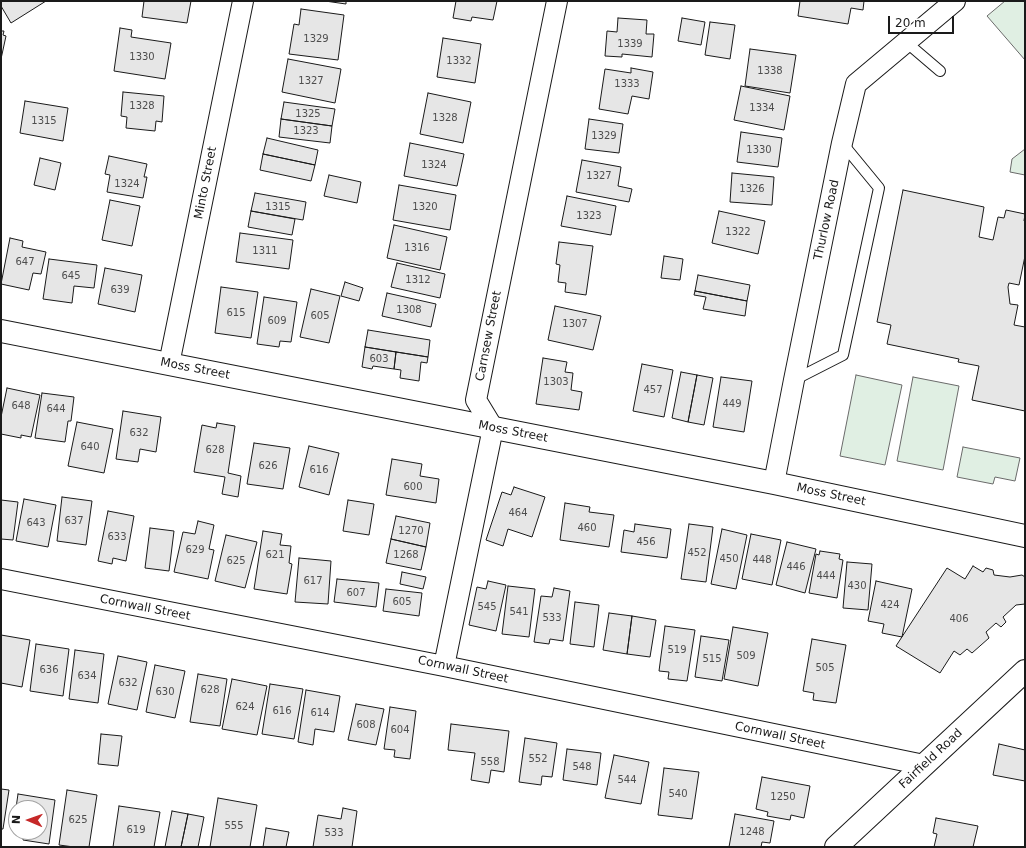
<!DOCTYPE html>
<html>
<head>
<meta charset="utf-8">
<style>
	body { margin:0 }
	#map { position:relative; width:1026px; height:848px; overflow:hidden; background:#fff; font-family:"DejaVu Sans",sans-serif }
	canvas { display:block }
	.frame { position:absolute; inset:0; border:2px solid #1a1a1a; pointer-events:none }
	.north { position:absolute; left:8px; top:800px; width:40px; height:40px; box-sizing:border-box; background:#fff; border:1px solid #a3a3a3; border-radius:50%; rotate:272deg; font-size:11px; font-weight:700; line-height:16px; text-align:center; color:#1a1a1a }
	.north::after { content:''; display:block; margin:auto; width:14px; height:18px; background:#c62828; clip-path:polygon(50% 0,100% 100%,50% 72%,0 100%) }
	.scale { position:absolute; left:888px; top:16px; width:66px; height:18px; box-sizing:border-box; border:2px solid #1a1a1a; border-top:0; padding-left:5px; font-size:12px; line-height:14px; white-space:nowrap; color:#1a1a1a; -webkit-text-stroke:3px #fff; paint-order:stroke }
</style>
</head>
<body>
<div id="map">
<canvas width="1026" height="848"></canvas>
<div class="frame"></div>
<div class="north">N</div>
<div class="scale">20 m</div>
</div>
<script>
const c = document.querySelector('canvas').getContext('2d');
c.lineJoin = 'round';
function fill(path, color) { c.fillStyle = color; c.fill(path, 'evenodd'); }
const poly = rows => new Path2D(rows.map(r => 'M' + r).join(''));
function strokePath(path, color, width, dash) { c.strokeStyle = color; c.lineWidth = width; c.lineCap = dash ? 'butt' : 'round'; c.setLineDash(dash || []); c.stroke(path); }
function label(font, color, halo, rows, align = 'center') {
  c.font = font + ' "DejaVu Sans",sans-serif'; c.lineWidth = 3; c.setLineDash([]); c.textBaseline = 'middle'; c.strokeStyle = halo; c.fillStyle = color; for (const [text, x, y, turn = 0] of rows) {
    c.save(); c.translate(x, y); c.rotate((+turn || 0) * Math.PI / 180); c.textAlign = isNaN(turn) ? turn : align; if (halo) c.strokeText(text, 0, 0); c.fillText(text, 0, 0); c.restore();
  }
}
const green = poly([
	[1005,1,1025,1,1025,60,987,16,1005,1],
	[1025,149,1025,175,1010,172,1012,159,1025,149],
	[856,375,902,385,885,465,840,456,856,375],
	[913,377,959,386,943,470,897,461,913,377],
	[963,447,1020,458,1015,481,995,477,993,484,957,477,963,447]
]);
fill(green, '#e0efe3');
strokePath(green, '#6a6a6a', 1);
const building = poly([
	[1,1,46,1,11,23,1,6,1,1],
	[144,1,191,1,187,23,142,17,144,1],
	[325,1,346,1,346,4,325,1],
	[456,1,497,1,493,20,472,17,471,21,453,18,456,1],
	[800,1,864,1,863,10,851,8,848,24,798,16,800,1],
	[301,9,344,15,338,60,289,54,294,24,299,25,301,9],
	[618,18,647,20,646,34,654,34,652,57,622,54,622,57,605,56,607,31,617,32,618,18],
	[682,18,705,22,701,45,678,41,682,18],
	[710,22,735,25,730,59,705,55,710,22],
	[120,28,132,30,131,37,171,43,165,79,114,71,120,28],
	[1,31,4,31,3,35,6,36,1,59,1,31],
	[443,38,481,44,475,83,437,77,443,38],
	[750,49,796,55,790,93,745,86,750,49],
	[288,59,341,69,335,103,282,92,288,59],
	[631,68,653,72,649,99,632,96,628,114,599,109,605,69,631,73,631,68],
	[741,86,790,96,784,130,734,120,741,86],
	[123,92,164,96,162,122,156,121,155,131,126,128,127,117,121,116,123,92],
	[428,93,471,102,463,143,420,134,428,93],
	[25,101,68,108,63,141,20,133,25,101],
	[284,102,335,109,332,126,281,119,284,102],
	[281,119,332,126,330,143,279,137,281,119],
	[589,119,623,124,619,153,585,149,589,119],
	[741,132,782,138,778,167,737,162,741,132],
	[267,138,318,150,315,165,263,154,267,138],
	[410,143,464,154,457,186,404,176,410,143],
	[263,154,315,165,311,181,260,170,263,154],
	[109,156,147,164,144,177,147,177,143,198,107,192,110,175,105,174,109,156],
	[40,158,61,163,55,190,34,185,40,158],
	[582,160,621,167,618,186,632,189,629,202,576,192,582,160],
	[732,173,774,177,772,205,730,202,732,173],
	[329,175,361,182,357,203,324,196,329,175],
	[399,185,456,195,450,230,393,220,399,185],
	[903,190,984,207,979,237,993,240,998,217,1004,218,1006,210,1025,214,1024,221,1025,221,1025,256,1019,285,1009,283,1008,287,1010,304,1018,305,1014,325,1025,327,1025,411,972,400,979,366,958,362,959,359,887,344,891,325,877,322,903,190],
	[255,193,306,202,303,220,251,211,255,193],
	[567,196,616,206,611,235,561,226,567,196],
	[110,200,140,206,132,246,102,240,110,200],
	[251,211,295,219,292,235,248,227,251,211],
	[719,211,765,221,758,254,712,243,719,211],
	[394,225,447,237,440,270,387,258,394,225],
	[240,233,293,240,289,269,236,262,240,233],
	[10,238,23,241,22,247,46,252,41,274,33,273,29,290,1,284,10,238],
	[559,242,593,246,586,295,565,292,566,283,558,282,560,265,556,264,559,242],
	[664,256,683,259,680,280,661,278,664,256],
	[49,259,97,265,94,288,74,286,72,303,43,299,49,259],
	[397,263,445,274,440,298,391,287,397,263],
	[105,268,142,275,135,312,98,304,105,268],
	[698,275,750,285,747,301,695,291,698,275],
	[345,282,363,288,359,301,341,296,345,282],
	[221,287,258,292,251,338,215,333,221,287],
	[311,289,340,296,329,343,300,337,311,289],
	[695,291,747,301,745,316,703,309,706,297,694,295,695,291],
	[387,293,436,304,431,327,382,316,387,293],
	[264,297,297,302,291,342,280,341,279,347,257,344,264,297],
	[555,306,601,316,593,350,548,340,555,306],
	[368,330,430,340,428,357,365,347,368,330],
	[365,347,396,352,394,369,373,366,372,369,362,367,365,347],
	[396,352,428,357,427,363,421,362,419,381,400,378,401,370,394,369,396,352],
	[543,358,567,362,565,372,573,373,571,390,582,392,579,410,536,404,543,358],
	[642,364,673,370,664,417,633,411,642,364],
	[681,372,697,375,688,422,672,418,681,372],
	[697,375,713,378,704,425,688,422,697,375],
	[721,377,752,381,744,432,713,427,721,377],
	[7,388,40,395,31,437,21,435,21,438,1,434,1,417,7,388],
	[42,393,74,397,71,421,68,421,65,442,35,438,42,393],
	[123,411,161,417,156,452,140,449,138,462,116,459,123,411],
	[77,422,113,429,104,473,68,466,77,422],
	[217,423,235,426,228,473,241,476,238,497,222,494,225,477,194,472,202,425,216,428,217,423],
	[254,443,290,448,283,489,247,484,254,443],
	[309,446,339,453,329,495,299,487,309,446],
	[392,459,422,464,420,476,439,479,436,503,386,495,392,459],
	[514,487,545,497,532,537,508,529,503,546,486,540,502,492,511,495,514,487],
	[62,497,92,501,86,545,57,541,62,497],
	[24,499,56,505,48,547,16,541,24,499],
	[1,500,18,502,13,540,1,539,1,500],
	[348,500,374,504,369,535,343,531,348,500],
	[565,503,590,507,589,512,614,515,609,547,560,540,565,503],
	[108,511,134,516,126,561,113,558,112,564,98,561,108,511],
	[396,516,430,523,426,547,391,539,396,516],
	[198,521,214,525,209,549,214,550,208,579,174,572,183,532,195,534,198,521],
	[635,524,671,529,667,558,621,552,624,530,634,532,635,524],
	[689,524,713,527,706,582,681,579,689,524],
	[150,528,174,531,169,571,145,568,150,528],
	[722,529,747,535,736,589,711,584,722,529],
	[263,531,282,534,280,545,291,546,289,563,292,564,287,594,254,589,263,531],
	[751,534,781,540,772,585,742,579,751,534],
	[226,535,257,542,245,588,215,581,226,535],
	[391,539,426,547,421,570,386,563,391,539],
	[787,542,816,549,805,593,776,585,787,542],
	[820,551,840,554,839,559,843,560,837,598,809,593,816,554,819,555,820,551],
	[299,558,331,561,328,604,295,602,299,558],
	[847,562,872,564,868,610,843,608,847,562],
	[973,566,983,572,986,568,993,570,994,575,1010,577,1022,575,1025,577,1025,604,1016,605,1003,617,1006,622,1001,627,996,623,986,632,989,638,972,653,967,649,960,655,954,651,940,673,896,646,947,568,965,579,973,566],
	[402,572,426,577,423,589,400,584,402,572],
	[337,579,379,583,376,607,334,602,337,579],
	[488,581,506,585,496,631,469,625,477,587,486,589,488,581],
	[876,581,912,589,902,637,882,633,884,624,868,621,876,581],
	[508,586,535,589,529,637,502,634,508,586],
	[554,588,570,591,563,641,550,639,549,644,534,642,541,596,552,597,554,588],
	[386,589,422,593,419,616,383,611,386,589],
	[575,602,599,605,594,647,570,644,575,602],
	[609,613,632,616,627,654,603,650,609,613],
	[632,616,656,620,650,657,627,654,632,616],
	[665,626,695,630,687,681,668,679,669,672,659,671,665,626],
	[733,627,768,633,758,686,724,679,733,627],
	[1,635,30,640,22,687,1,683,1,635],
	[701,636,729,640,722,681,695,677,701,636],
	[812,639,846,645,836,703,813,700,814,693,803,691,812,639],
	[36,644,69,649,63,696,30,691,36,644],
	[75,650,104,654,98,703,69,699,75,650],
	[118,656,147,662,137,710,108,704,118,656],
	[155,665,185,671,175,718,146,712,155,665],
	[198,674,227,679,220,726,190,722,198,674],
	[232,679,267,686,257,735,222,729,232,679],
	[270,684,303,689,294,739,262,734,270,684],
	[306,690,340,696,334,732,315,729,313,745,298,742,306,690],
	[356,704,384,709,376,745,348,740,356,704],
	[390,707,416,711,410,759,394,757,395,750,384,749,390,707],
	[451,724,509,731,504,772,491,770,489,783,471,780,475,753,448,750,451,724],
	[101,734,122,736,118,766,98,764,101,734],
	[525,738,557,743,552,777,542,776,541,785,519,782,525,738],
	[999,744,1025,750,1025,781,993,775,999,744],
	[567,749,601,753,597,785,563,780,567,749],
	[614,755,649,762,641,804,605,798,614,755],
	[664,768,699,772,692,819,658,815,664,768],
	[762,777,810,786,804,818,791,815,790,820,767,816,768,812,756,809,762,777],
	[1,789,9,790,3,829,1,829,1,789],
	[67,790,97,795,89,847,74,847,59,845,67,790],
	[18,794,55,800,49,844,23,840,24,832,40,832,40,808,16,808,18,794],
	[218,798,257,805,250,847,210,847,218,798],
	[119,806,160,812,154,847,113,847,119,806],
	[343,808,357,811,352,847,313,847,318,815,341,819,343,808],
	[16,811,16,830,13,830,16,811],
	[172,811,188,814,181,847,165,847,172,811],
	[188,814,204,817,198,847,181,847,188,814],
	[735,814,774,821,770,843,762,842,761,847,729,847,735,814],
	[936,818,978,826,973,847,934,847,937,834,933,833,936,818],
	[266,828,289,832,286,847,263,847,266,828]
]);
fill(building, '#e6e6e6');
strokePath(building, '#1a1a1a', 1);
const service = poly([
	[906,42,940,71],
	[794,380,843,355,879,188,842,143]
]);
const minor = poly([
	[169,364,243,1],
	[774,483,794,380,842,143,856,84,955,1],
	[1,579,444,666,924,765],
	[444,666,493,428,476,400,557,1]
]);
const tertiary = poly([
	[1,331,774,483,1025,536],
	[836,847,1025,671]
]);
strokePath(service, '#1a1a1a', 12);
strokePath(minor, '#1a1a1a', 22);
strokePath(tertiary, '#1a1a1a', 24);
strokePath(service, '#fff', 10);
strokePath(minor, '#fff', 20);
strokePath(tertiary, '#fff', 22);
label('10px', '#4d4d4d', null, [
	["1329",316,39],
	["1339",630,44],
	["1330",142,57],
	["1332",459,61],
	["1338",770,71],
	["1327",311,81],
	["1333",627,84],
	["1328",142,106],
	["1334",762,108],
	["1325",308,114],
	["1328",445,118],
	["1315",44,121],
	["1323",306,131],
	["1329",604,136],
	["1330",759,150],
	["1324",434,165],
	["1327",599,176],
	["1324",127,184],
	["1326",752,189],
	["1315",278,207],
	["1320",425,207],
	["1323",589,216],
	["1322",738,232],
	["1316",417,248],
	["1311",265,251],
	["647",25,262],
	["645",71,276],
	["1312",418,280],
	["639",120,290],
	["1308",409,310],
	["615",236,313],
	["605",320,316],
	["609",277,321],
	["1307",575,324],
	["603",379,359],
	["1303",556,382],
	["457",653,390],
	["449",732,404],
	["648",21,406],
	["644",56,409],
	["632",139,433],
	["640",90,447],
	["628",215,450],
	["626",268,466],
	["616",319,470],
	["600",413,487],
	["464",518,513],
	["637",74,521],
	["643",36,523],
	["460",587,528],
	["1270",411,531],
	["633",117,537],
	["456",646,542],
	["629",195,550],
	["452",697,553],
	["621",275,555],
	["1268",406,555],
	["450",729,559],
	["448",762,560],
	["625",236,561],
	["446",796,567],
	["444",826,576],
	["617",313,581],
	["430",857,586],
	["607",356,593],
	["605",402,602],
	["424",890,605],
	["545",487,607],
	["541",519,612],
	["533",552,618],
	["406",959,619],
	["519",677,650],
	["509",746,656],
	["515",712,659],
	["505",825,668],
	["636",49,670],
	["634",87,676],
	["632",128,683],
	["628",210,690],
	["630",165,692],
	["624",245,707],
	["616",282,711],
	["614",320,713],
	["608",366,725],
	["604",400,730],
	["552",538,759],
	["558",490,762],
	["548",582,767],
	["544",627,780],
	["540",678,794],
	["1250",783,797],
	["625",78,820],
	["555",234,826],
	["619",136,830],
	["1248",752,832],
	["533",334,833]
]);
label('12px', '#1a1a1a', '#fff', [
	["Minto Street",206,183,-79],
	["Thurlow Road",827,220,-78],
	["Carnsew Street",489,336,-79],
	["Moss Street",195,369,11],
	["Moss Street",513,432,11],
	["Moss Street",831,495,12],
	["Cornwall Street",145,608,11],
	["Cornwall Street",463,670,12],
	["Cornwall Street",780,736,12],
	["Fairfield Road",931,759,-43]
]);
</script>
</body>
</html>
